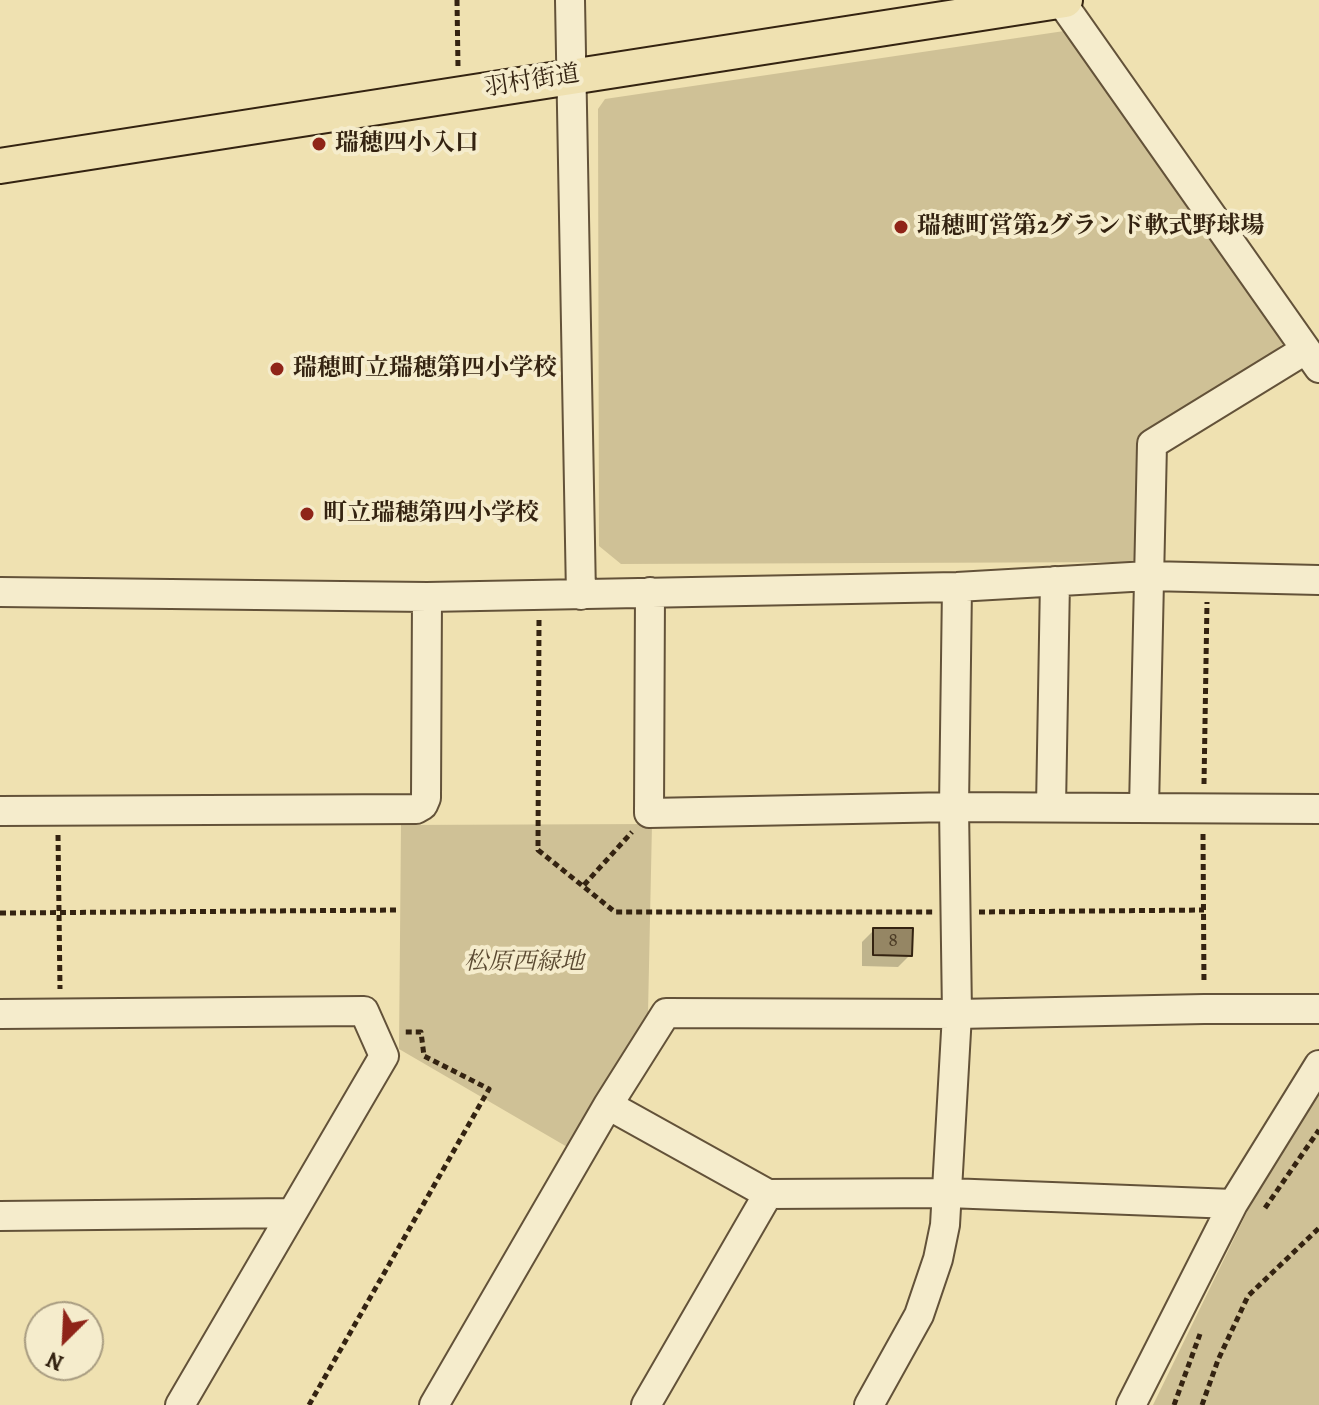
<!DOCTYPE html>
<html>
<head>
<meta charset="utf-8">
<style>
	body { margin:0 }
	#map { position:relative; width:1319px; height:1405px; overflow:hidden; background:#efe1b1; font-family:Alegreya,serif }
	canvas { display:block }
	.north { position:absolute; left:24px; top:1301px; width:80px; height:80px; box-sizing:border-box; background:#f5eccc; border:2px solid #a89c81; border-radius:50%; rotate:204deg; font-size:22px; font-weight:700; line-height:32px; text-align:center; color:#342311 }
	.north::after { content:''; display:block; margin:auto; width:28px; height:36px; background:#8f2418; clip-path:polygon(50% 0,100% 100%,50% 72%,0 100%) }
</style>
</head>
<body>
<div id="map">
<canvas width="1319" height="1405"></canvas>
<div class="north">N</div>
</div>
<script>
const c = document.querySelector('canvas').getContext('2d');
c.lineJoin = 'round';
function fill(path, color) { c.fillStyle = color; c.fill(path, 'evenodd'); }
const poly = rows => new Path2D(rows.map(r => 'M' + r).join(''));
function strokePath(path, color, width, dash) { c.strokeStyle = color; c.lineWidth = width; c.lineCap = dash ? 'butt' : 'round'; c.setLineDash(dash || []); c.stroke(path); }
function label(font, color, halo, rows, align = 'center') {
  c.font = font + ' Alegreya,"Noto Serif JP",serif'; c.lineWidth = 8; c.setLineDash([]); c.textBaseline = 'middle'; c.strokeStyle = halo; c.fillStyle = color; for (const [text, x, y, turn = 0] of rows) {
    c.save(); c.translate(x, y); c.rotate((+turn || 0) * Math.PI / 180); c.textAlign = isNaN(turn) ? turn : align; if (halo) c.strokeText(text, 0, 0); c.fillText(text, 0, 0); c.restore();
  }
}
fill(poly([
	[1071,30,1283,344,1147,444,1139,562,621,564,599,546,598,109,605,99],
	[652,824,648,1013,569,1148,399,1049,401,825],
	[1319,1087,1319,1405,1153,1405,1249,1208]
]), '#cfc196');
fill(poly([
	[874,930,910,955,898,967,862,966,862,942]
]), '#0003');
const building = poly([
	[873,928,913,928,912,956,873,955,873,928]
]);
fill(building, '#958664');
strokePath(building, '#342311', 2);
const minor = poly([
	[570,0,581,595],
	[1060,0,1319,368],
	[0,592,427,597,957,587,1148,576,1319,580],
	[650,592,649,813,954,807,1319,809],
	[1051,807,1055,581],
	[1144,808,1152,444,1305,350],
	[0,811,416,809,423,805,426,798,427,597],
	[0,1014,364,1011,384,1056,180,1405],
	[608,1105,768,1194,948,1193,1233,1204],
	[0,1216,292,1213],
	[434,1405,608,1105,666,1013,957,1014,1204,1009,1319,1009],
	[646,1405,768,1194],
	[869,1405,919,1315,938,1259,945,1225,957,1014,954,807,957,587],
	[1131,1405,1233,1204,1319,1065]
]);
const major = poly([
	[0,166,1065,0]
]);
strokePath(minor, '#635239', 32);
strokePath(major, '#342311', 38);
strokePath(poly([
	[457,0,458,67],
	[539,620,538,850,615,912,933,912],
	[1204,784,1207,602],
	[1203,834,1204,984],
	[58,835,60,989],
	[584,885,632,832],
	[979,912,1204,910],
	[0,913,400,910],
	[1265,1208,1319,1130],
	[309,1405,489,1089,424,1056,421,1032,403,1032],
	[1174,1405,1200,1334],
	[1202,1405,1218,1360,1248,1296,1319,1228]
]), '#342311', 5, [6, 4]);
strokePath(minor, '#f5eccc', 28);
strokePath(major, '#efe1b1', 34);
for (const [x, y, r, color] of [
	[319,144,8,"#8f2418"],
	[901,227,8,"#8f2418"],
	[277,369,8,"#8f2418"],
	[307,514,8,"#8f2418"]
]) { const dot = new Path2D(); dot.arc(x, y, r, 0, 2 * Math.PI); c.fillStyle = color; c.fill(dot); strokePath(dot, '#f5eccc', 3); }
label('20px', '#4c3c26', null, [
	["8",893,941]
]);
label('24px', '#342311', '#f5eccc', [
	["羽村街道",532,82,-9]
]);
label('bold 24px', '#342311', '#f5eccc', [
	["瑞穂四小入口",335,144],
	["瑞穂町営第2グランド軟式野球場",917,227],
	["瑞穂町立瑞穂第四小学校",293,369],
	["町立瑞穂第四小学校",323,514]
], 'left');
label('italic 24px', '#5b4a32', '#f5eccc', [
	["松原西緑地",524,963]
]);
</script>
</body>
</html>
